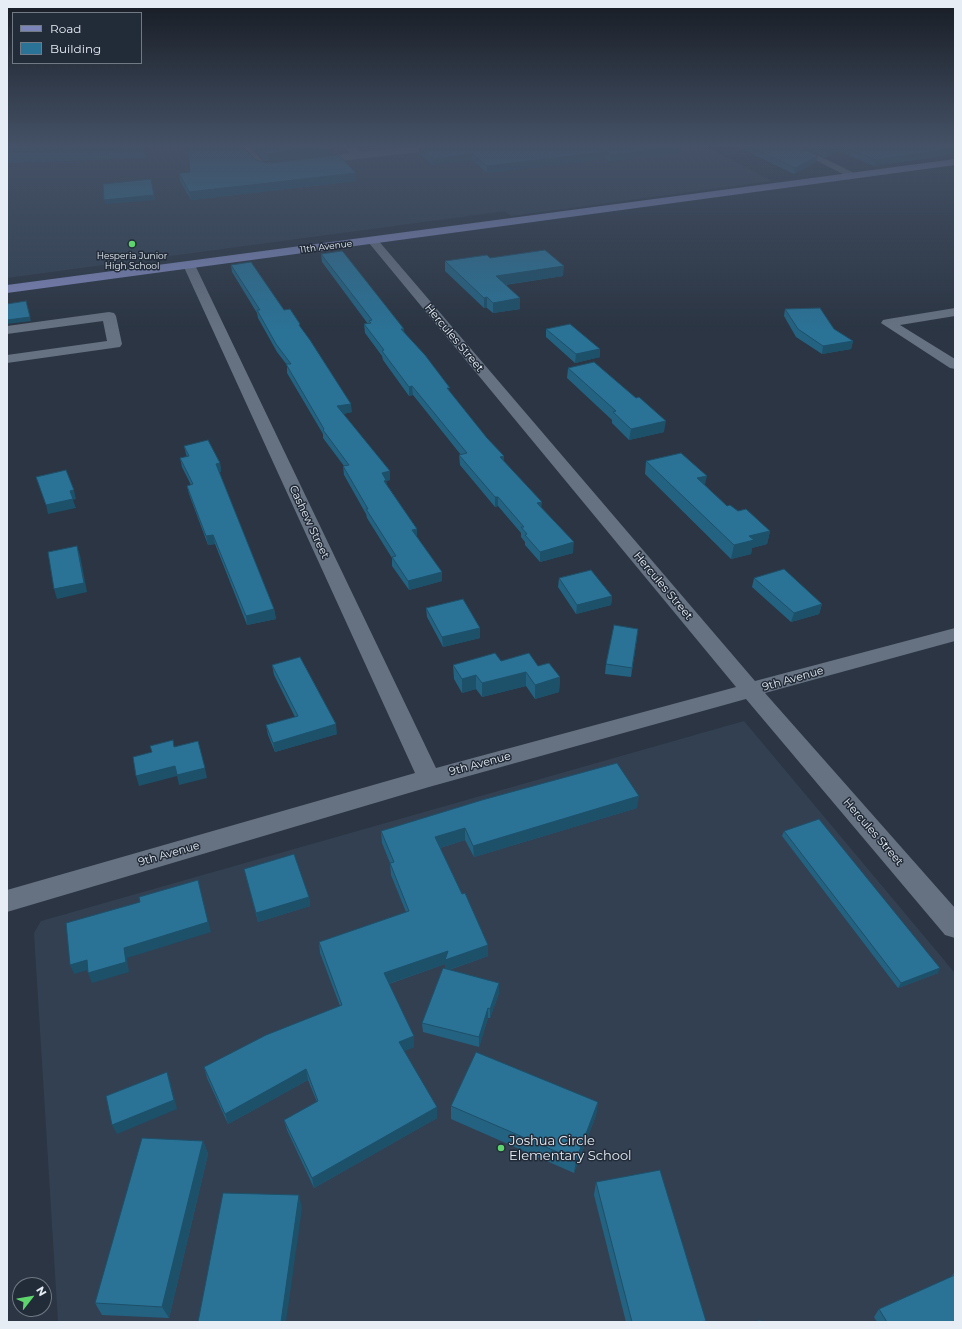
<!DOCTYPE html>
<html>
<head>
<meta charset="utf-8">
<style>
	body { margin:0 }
	#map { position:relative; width:962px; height:1329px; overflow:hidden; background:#2b3543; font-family:Montserrat,sans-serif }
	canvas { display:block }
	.frame { position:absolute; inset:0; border:8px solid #e6edf5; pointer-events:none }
	.legend { position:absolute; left:12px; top:12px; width:130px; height:52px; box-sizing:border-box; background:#222b38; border:1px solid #707984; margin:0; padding:5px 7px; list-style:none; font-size:12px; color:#e6edf5 }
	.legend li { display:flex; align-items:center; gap:8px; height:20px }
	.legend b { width:20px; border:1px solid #707984 }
	.north { position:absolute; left:12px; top:1277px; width:40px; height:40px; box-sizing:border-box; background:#222b38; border:1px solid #707984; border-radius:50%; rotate:59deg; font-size:11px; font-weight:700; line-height:16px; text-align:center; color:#e6edf5 }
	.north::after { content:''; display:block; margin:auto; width:14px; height:18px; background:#5ed56c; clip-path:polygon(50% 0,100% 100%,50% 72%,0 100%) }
</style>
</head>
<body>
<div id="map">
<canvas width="962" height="1329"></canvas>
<div class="frame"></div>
<ul class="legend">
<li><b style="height:5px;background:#7b84b6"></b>Road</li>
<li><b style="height:11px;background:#2a7296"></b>Building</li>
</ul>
<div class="north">N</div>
</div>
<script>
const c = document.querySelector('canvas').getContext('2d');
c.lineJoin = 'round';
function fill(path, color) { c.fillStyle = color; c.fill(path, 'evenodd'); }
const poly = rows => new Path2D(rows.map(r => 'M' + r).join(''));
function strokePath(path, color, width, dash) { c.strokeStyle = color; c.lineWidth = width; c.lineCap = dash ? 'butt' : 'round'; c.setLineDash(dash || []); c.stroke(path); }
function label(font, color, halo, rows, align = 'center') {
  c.font = font + ' Montserrat,sans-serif'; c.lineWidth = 3; c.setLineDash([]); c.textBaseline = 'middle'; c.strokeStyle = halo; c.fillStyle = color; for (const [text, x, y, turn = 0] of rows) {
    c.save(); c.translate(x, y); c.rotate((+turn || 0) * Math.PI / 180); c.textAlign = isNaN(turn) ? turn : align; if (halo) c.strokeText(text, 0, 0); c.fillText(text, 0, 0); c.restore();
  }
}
fill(poly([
	[7,145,704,145,772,181,511,216,505,211,7,278],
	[744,721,955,973,955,1322,58,1322,34,933,41,921]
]), '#324052');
fill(poly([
	[237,145,247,145,264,162,282,162,287,165,282,168,258,167,237,145],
	[344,145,352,145,360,152,417,146,416,145,426,145,428,147,420,152,313,164,308,161,313,158,350,153,345,148,344,145],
	[785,145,797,145,858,175,853,178,849,177,785,145],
	[373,238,377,239,755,681,955,628,955,641,765,693,955,908,955,938,945,935,746,699,429,787,7,912,7,890,415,773,183,265,185,262,193,262,195,265,436,768,736,687,369,243,367,241,369,239,373,238],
	[955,308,955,316,900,325,955,359,955,369,950,368,881,323,883,320,888,319,955,308],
	[109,312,114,313,116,316,122,344,120,347,7,363,7,355,107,341,103,321,7,334,7,326,109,312]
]), '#667181');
fill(poly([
	[955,159,955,165,7,293,7,285,955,159]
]), '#7b84b6');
fill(poly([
	[7,145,144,148,146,158,7,163],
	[184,145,241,145,256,160,268,163,356,173,356,181,191,200,180,181,179,173,190,172,189,151],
	[249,145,329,145,331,146,332,154,269,161,265,161],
	[354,145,392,145,358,149],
	[733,145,794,145,816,162,794,174],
	[800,145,955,145,955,154,874,166,838,151,826,158],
	[681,147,680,153,610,161,605,159,487,173,472,160,433,165,419,154,419,148],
	[321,254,404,333,504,461,541,508,573,553,540,562,525,545,525,542,521,537,521,533,498,506,495,507,460,465,459,455,461,455,413,395,409,396,383,360,382,356,365,333,364,324,368,324,322,262],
	[490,258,563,276,505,285,520,298,520,309,493,313,487,308,484,308,445,271,445,261],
	[231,265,300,324,300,327,352,412,343,414,390,471,390,480,386,481,387,485,417,529,417,537,442,572,442,581,409,590,392,566,392,558,367,518,366,514,344,475,343,466,344,466,323,438,323,434,287,373,287,365,277,352,258,318,257,313,232,272],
	[785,309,834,329,853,341,851,349,822,354,796,337,784,316],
	[546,329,600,357,575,363,546,337],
	[568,368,664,432,629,440,612,423,612,420,567,378],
	[184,446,220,463,221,472,219,472,274,609,276,619,247,625,215,544,208,545,189,494,187,486,191,485,182,467,180,458,187,457,186,454],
	[646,461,705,485,727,506,770,531,767,544,752,548,751,554,731,559,645,474],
	[559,578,612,596,611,605,576,614,558,587],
	[754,578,822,604,819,614,791,622,752,587],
	[426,608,480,628,480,638,443,647,427,617],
	[637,638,631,677,605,674,606,664],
	[501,661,538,666,560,677,559,692,535,699,526,686,482,697,476,689,462,693,454,679,453,665],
	[272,665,337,734,275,752,268,735,266,725,295,717,274,675],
	[637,808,474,857,465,840,440,848,462,894,488,945,488,956,449,970,499,983,499,993,490,1018,488,1018,479,1047,423,1032,422,1023,445,969,445,964,389,984,414,1047,404,1051,437,1118,314,1188,287,1130,284,1120,317,1102,308,1080,228,1124,207,1078,204,1067,340,1006,320,953,319,942,406,912,391,875,390,863,382,843,381,831],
	[784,831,938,973,898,988,782,836],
	[244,869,309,897,310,906,258,922],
	[598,1102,596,1115,574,1173,451,1119,451,1106],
	[203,1141,208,1154,169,1318,102,1315,95,1303],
	[596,1182,706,1321,706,1322,626,1322,594,1195],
	[955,1272,955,1322,877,1322,874,1317,879,1309,951,1277,954,1273]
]), '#246281');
fill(poly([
	[358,145,392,145,358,149],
	[673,145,703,145,681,147,680,153,610,161,610,155],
	[839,145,838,151,826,158,827,151],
	[331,146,332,154,269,161,268,154],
	[955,148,955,154,874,166,876,160],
	[606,152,605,159,487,173,487,166],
	[472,154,472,160,433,165,433,159],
	[818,156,816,162,794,174,795,168],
	[356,173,356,181,191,200,189,192],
	[154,195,155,200,105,204,104,200],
	[564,266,563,276,496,286,496,276],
	[487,297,487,308,484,308,484,298],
	[520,298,520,309,493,313,493,303],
	[26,301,31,321,7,324,7,320],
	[401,329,404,329,405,337],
	[853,341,851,349,822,354,823,346],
	[600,349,600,357,575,363,576,354],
	[412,386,413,395,409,396,409,387],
	[351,404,352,412,338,415,337,406],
	[666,421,664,432,629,440,631,429],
	[504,456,504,465,500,457],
	[220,463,221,472,218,473,216,464],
	[390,471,390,480,386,481,387,489,384,482,382,473],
	[707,476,704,489,697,478],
	[74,490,76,499,73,500,76,508,48,514,46,505,70,491],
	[495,497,498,497,498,506,495,507],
	[542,502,541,512,537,503],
	[417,529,417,538,412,530],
	[770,531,767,544,752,548,751,554,731,559,734,545,749,536],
	[213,535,215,544,208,545,206,536],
	[574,542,573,553,540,562,540,552],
	[77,546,80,555,87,592,57,599,54,589],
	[442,572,442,581,409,590,408,581],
	[612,596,611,605,576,614,577,605],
	[822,604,819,614,791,622,794,613],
	[274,609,276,619,247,625,246,616],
	[480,628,480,638,443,647,442,637],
	[638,629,637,638,631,677,632,668],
	[526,672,526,686,482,697,482,683],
	[476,675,476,689,462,693,462,679],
	[560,677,559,692,535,699,535,685],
	[336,724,337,734,275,752,273,743],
	[175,766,205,768,207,778,179,785,177,776,139,786,136,776],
	[639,796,637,808,474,857,473,846],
	[465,828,465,840,436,849,435,837],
	[198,880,211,932,127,958,129,972,92,983,88,973,124,948],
	[309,897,310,906,258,922,256,913],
	[488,945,488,956,445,971,445,964,385,985,384,973,448,951],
	[87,960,91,969,74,974,70,965],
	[940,968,938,973,898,988,901,983],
	[499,983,499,993,490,1018,490,1009],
	[488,1008,488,1018,479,1047,479,1037],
	[414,1036,414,1047,400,1053,399,1042],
	[306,1069,308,1080,228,1124,225,1114],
	[167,1072,170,1081,177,1109,117,1134,112,1125],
	[598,1102,596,1115,574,1173,576,1160],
	[437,1107,437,1118,314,1188,312,1178],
	[203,1141,208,1154,169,1318,162,1307],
	[299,1195,302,1208,286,1322,281,1322]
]), '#1d5069');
const building = poly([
	[7,145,143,145,144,148,7,152,7,145],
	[188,145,241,145,256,160,268,163,339,155,356,173,189,192,179,173,190,172,188,145],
	[255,145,329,145,331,146,268,154,264,153,255,145],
	[424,145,677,145,681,147,610,155,606,152,487,166,472,154,433,159,419,148,424,145],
	[746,145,794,145,818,156,795,168,746,145],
	[813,145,955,145,955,148,876,160,839,145,827,151,813,145],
	[151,179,154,195,104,200,103,184,151,179],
	[545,250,564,266,496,276,520,298,493,303,487,297,484,298,445,261,487,255,490,258,545,250],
	[342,251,344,253,404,329,401,329,425,355,450,388,447,388,487,438,504,456,500,457,542,502,537,503,574,542,540,552,525,535,527,534,521,527,524,527,498,497,495,497,459,455,467,453,412,386,409,387,382,351,384,350,364,324,371,323,369,321,372,320,321,254,342,251],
	[251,262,284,310,290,309,300,324,299,325,310,340,351,404,337,406,390,471,382,473,386,480,384,481,417,529,412,530,442,572,408,581,392,557,396,556,366,509,368,509,343,466,349,465,323,430,324,429,286,364,291,364,276,344,257,310,260,310,231,265,251,262],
	[26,301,30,317,7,320,7,304,26,301],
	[820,308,834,329,853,341,823,346,798,329,785,309,820,308],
	[570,324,600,349,576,354,546,329,570,324],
	[594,362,636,398,639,397,666,421,631,429,613,412,616,411,568,368,594,362],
	[208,440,220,463,216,464,274,609,246,616,213,535,206,536,187,486,193,484,180,458,189,456,184,446,208,440],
	[681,453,707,476,697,478,727,506,730,505,738,511,746,509,770,531,749,536,754,540,734,545,646,461,681,453],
	[66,470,74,490,70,491,73,499,46,505,36,477,66,470],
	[77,546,84,583,54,589,48,552,77,546],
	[784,569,822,604,794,613,754,578,784,569],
	[591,570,612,596,577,605,559,578,591,570],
	[463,599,480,628,442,637,426,608,463,599],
	[614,625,638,629,632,668,606,664,614,625],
	[495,653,501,661,529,653,538,666,549,663,560,677,535,685,526,672,482,683,476,675,462,679,453,665,495,653],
	[300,657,336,724,273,743,266,725,298,716,272,665,300,657],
	[173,740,174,747,198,741,205,768,177,775,175,766,136,776,133,757,152,752,150,746,173,740],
	[617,763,639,796,473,846,465,828,435,837,462,894,465,893,488,945,445,960,448,951,384,973,414,1036,399,1042,437,1107,312,1178,284,1120,318,1101,306,1069,225,1114,204,1067,266,1035,342,1005,319,942,409,911,390,863,394,862,381,831,482,800,617,763],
	[819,819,940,968,901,983,784,831,819,819],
	[294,854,309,897,256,913,244,869,294,854],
	[198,880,208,922,124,948,126,962,88,973,87,960,70,965,66,923,140,902,139,897,198,880],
	[443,968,499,983,490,1009,488,1008,479,1037,422,1023,443,968],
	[476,1052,598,1102,576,1160,451,1106,476,1052],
	[167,1072,174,1100,112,1125,106,1096,167,1072],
	[142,1138,203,1141,162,1307,95,1303,142,1138],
	[660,1170,706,1321,700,1322,632,1322,596,1182,660,1170],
	[223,1193,299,1195,281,1322,198,1322,223,1193],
	[955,1272,955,1322,887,1322,879,1309,955,1275,954,1273,955,1272],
	[759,1320,762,1322,758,1322,759,1320]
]);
fill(building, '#2a7296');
strokePath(building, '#1d5069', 1);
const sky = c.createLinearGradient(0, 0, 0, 331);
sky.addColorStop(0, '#181d25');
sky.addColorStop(0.44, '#445166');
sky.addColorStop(1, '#44516600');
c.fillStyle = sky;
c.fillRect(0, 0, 962, 331);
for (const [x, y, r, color] of [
	[132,244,4,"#5ed56c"],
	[501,1148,4,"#5ed56c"]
]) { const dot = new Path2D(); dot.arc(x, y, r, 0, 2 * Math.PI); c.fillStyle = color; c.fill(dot); strokePath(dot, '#222b38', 1.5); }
label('9px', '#e6edf5', '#222b38', [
	["11th Avenue",326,247,-7]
]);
label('9px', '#e6edf5', '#222b38', [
	["Hesperia Junior",132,256],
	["High School",132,266]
]);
label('11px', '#e6edf5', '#222b38', [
	["Hercules Street",454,338,50],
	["Cashew Street",309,522,65],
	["Hercules Street",663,586,50],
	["9th Avenue",793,679,-16],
	["9th Avenue",480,764,-15],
	["Hercules Street",873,832,49],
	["9th Avenue",169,854,-16]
]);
label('13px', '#e6edf5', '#222b38', [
	["Joshua Circle",509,1141],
	["Elementary School",509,1156]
], 'left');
</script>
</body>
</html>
